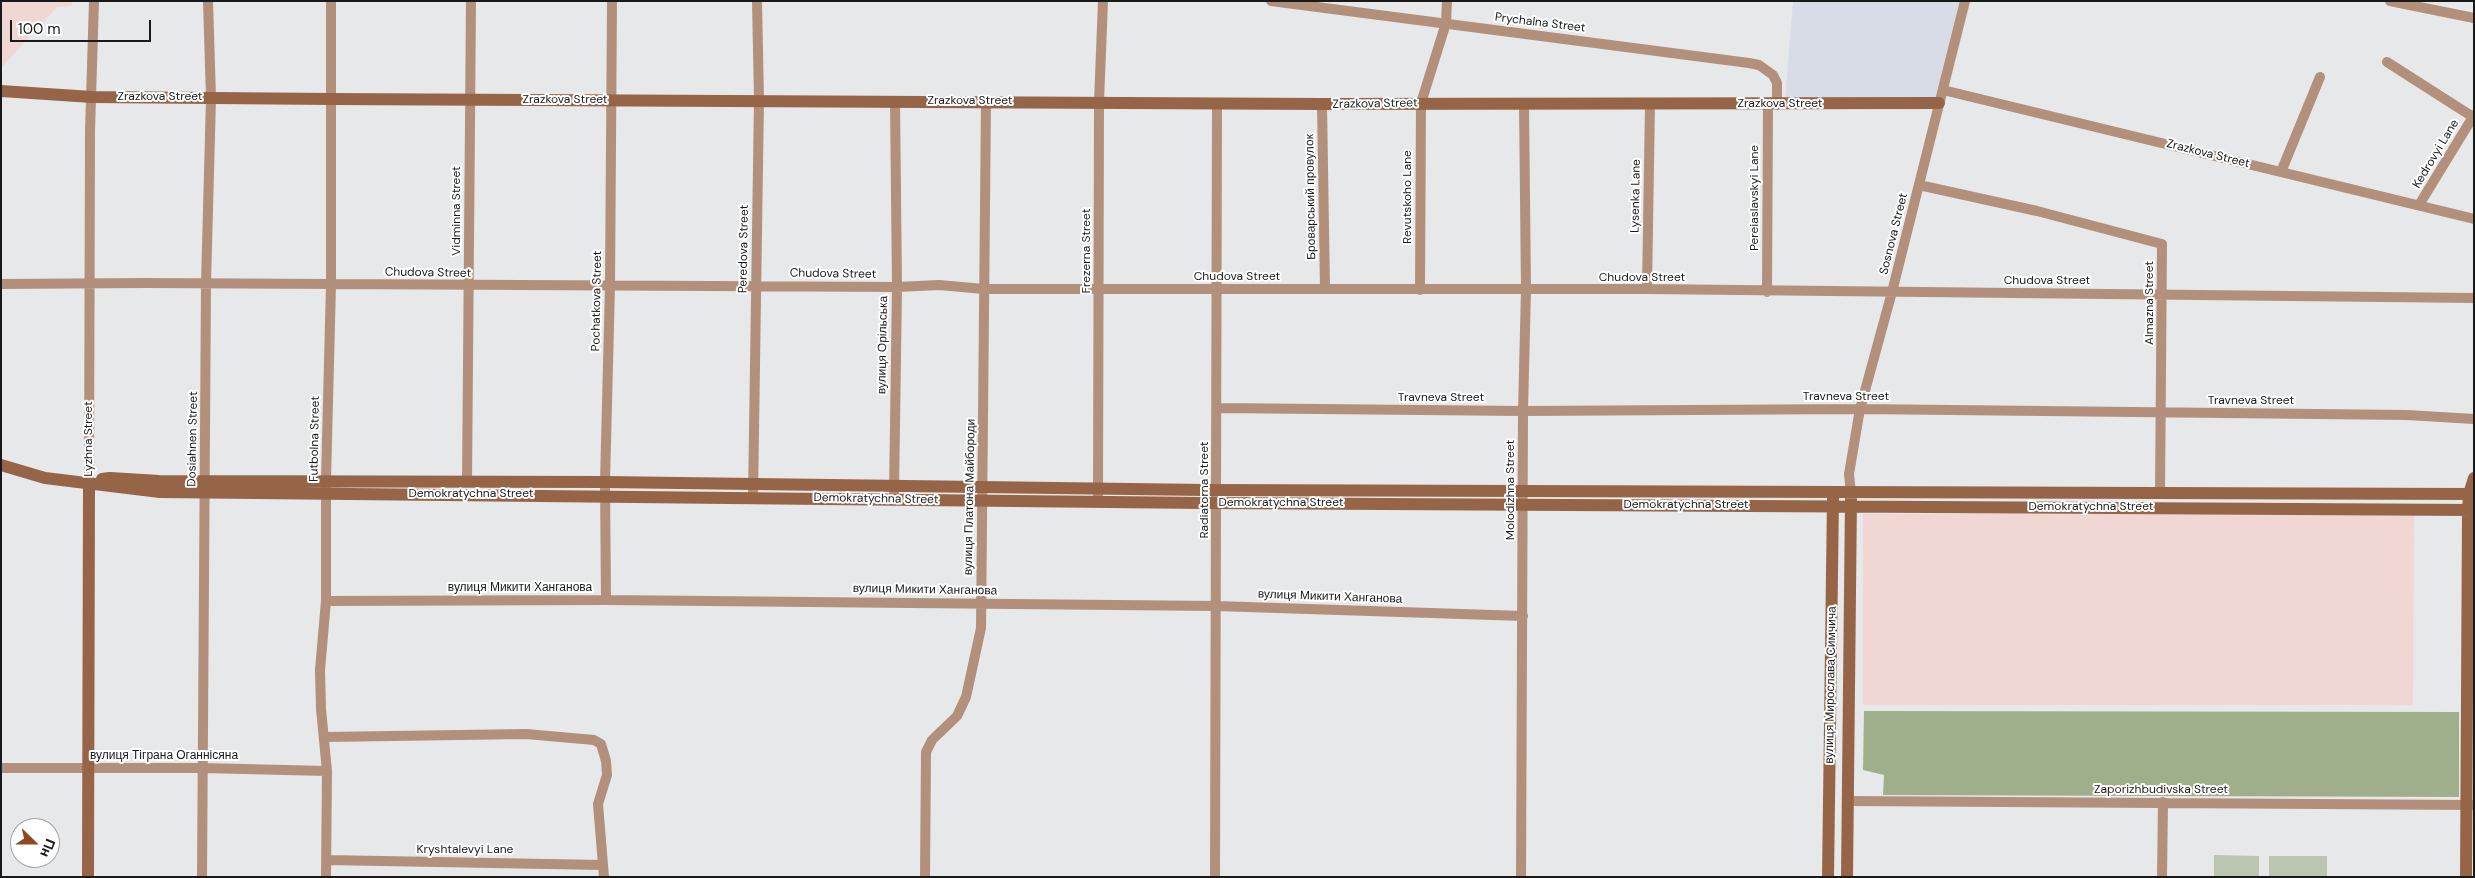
<!DOCTYPE html>
<html>
<head>
<meta charset="utf-8">
<style>
	body { margin:0 }
	#map { position:relative; width:2475px; height:878px; overflow:hidden; background:#e7e8ea; font-family:"DM Sans",sans-serif }
	canvas { display:block }
	.frame { position:absolute; inset:0; border:2px solid #181919; pointer-events:none }
	.north { position:absolute; left:10px; top:818px; width:50px; height:50px; box-sizing:border-box; background:#fff; border:1px solid #a3a3a3; border-radius:50%; rotate:112deg; font-size:14px; font-weight:700; line-height:20px; text-align:center; color:#181919 }
	.north::after { content:''; display:block; margin:auto; width:18px; height:22px; background:#8e4821; clip-path:polygon(50% 0,100% 100%,50% 72%,0 100%) }
	.scale { position:absolute; left:10px; top:20px; width:141px; height:22px; box-sizing:border-box; border:2px solid #181919; border-top:0; padding-left:6px; font-size:15px; line-height:18px; white-space:nowrap; color:#181919; -webkit-text-stroke:4px #fff; paint-order:stroke }
</style>
</head>
<body>
<div id="map">
<canvas width="2475" height="878"></canvas>
<div class="frame"></div>
<div class="north">Пн</div>
<div class="scale">100 m</div>
</div>
<script>
const c = document.querySelector('canvas').getContext('2d');
c.lineJoin = 'round';
function fill(path, color) { c.fillStyle = color; c.fill(path, 'evenodd'); }
const poly = rows => new Path2D(rows.map(r => 'M' + r).join(''));
function strokePath(path, color, width, dash) { c.strokeStyle = color; c.lineWidth = width; c.lineCap = dash ? 'butt' : 'round'; c.setLineDash(dash || []); c.stroke(path); }
function label(font, color, halo, rows, align = 'center') {
  c.font = font + ' "DM Sans",sans-serif'; c.lineWidth = 4; c.setLineDash([]); c.textBaseline = 'middle'; c.strokeStyle = halo; c.fillStyle = color; for (const [text, x, y, turn = 0] of rows) {
    c.save(); c.translate(x, y); c.rotate((+turn || 0) * Math.PI / 180); c.textAlign = isNaN(turn) ? turn : align; if (halo) c.strokeText(text, 0, 0); c.fillText(text, 0, 0); c.restore();
  }
}
fill(poly([
	[1793,1,1960,1,1936,99,1785,100]
]), '#d8dce6');
fill(poly([
	[1,1,73,1,71,6,57,7,1,68],
	[1863,514,2414,514,2413,705,1863,705]
]), '#f1d7d4');
fill(poly([
	[2214,855,2259,856,2259,877,2214,877],
	[2269,856,2327,856,2327,877,2269,877]
]), '#bbc5af');
fill(poly([
	[1864,711,2459,712,2459,797,1883,795,1884,775,1863,770]
]), '#a0af8b');
strokePath(poly([
	[1271,1,1749,63,1759,65,1773,75,1777,83,1777,105],
	[2390,1,2474,18],
	[2387,62,2473,117],
	[1943,90,2474,219],
	[1322,104,1325,289],
	[2281,172,2320,77],
	[1919,185,2037,211,2162,244,2160,493],
	[2419,205,2474,115],
	[1,284,145,283,897,287,939,285,984,289,1647,289,2474,298],
	[1647,289,1650,103],
	[1420,290,1421,103,1446,23,1447,1],
	[1767,292,1768,104],
	[1217,408,1523,411,1860,409,2407,415,2474,419],
	[89,482,90,131,94,1],
	[467,482,471,1],
	[894,493,897,287,895,101],
	[1851,493,1849,474,1860,409,1892,292,1965,1],
	[1098,495,1099,102,1103,1],
	[753,497,759,100,757,1],
	[606,600,605,482,610,286,612,1],
	[326,601,606,600,1216,606,1523,616],
	[325,737,526,734,594,740,601,744,606,761,607,775,598,804,604,877],
	[1,768,202,768,327,771],
	[1848,801,2474,805],
	[326,860,603,865],
	[202,877,206,284,211,98,208,1],
	[326,877,327,771,321,709,320,670,326,601,326,480,331,284,331,1],
	[925,877,926,752,932,740,957,716,966,697,981,628,986,101],
	[1215,877,1217,103],
	[1521,877,1523,411,1526,290,1524,104],
	[2162,877,2163,802]
]), '#b2907c', 10);
strokePath(poly([
	[1,91,92,97,332,99,1322,104,1939,103],
	[1,465,45,478,160,492,1203,503,2474,510],
	[102,479,110,478,159,481,605,482,1205,490,2474,494],
	[88,877,89,482],
	[1828,877,1833,498],
	[1847,877,1851,498],
	[2466,877,2468,510,2469,494,2474,478]
]), '#966548', 12);
label('12px', '#181919', '#fff', [
	["Prychalna Street",1540,23,7],
	["Zrazkova Street",160,97],
	["Zrazkova Street",565,100],
	["Zrazkova Street",970,101],
	["Zrazkova Street",1375,104,-1],
	["Zrazkova Street",1780,104],
	["Zrazkova Street",2208,154,14],
	["Kedrovyi Lane",2436,154,-59],
	["Lysenka Lane",1636,196,-89],
	["Броварський провулок",1311,197,-91],
	["Revutskoho Lane",1408,197,-90],
	["Pereiaslavskyi Lane",1755,198,-90],
	["Vidminna Street",457,211,-90],
	["Sosnova Street",1894,234,-76],
	["Peredova Street",744,249,-89],
	["Frezerna Street",1087,251,-90],
	["Chudova Street",428,273,1],
	["Chudova Street",833,274,1],
	["Chudova Street",1237,277],
	["Chudova Street",1642,278],
	["Chudova Street",2047,281],
	["Pochatkova Street",597,301,-89],
	["Almazna Street",2150,303,-90],
	["вулиця Орільська",883,345,-89],
	["Travneva Street",1846,397],
	["Travneva Street",1441,398],
	["Travneva Street",2251,401],
	["Lyzhna Street",89,439,-90],
	["Dosiahnen Street",193,439,-89],
	["Futbolna Street",315,439,-89],
	["Radiatorna Street",1205,490,-90],
	["Molodizhna Street",1511,490,-90],
	["Demokratychna Street",471,494],
	["вулиця Платона Майбороди",970,497,-89],
	["Demokratychna Street",876,499,1],
	["Demokratychna Street",1281,503],
	["Demokratychna Street",1686,505],
	["Demokratychna Street",2091,507],
	["вулиця Микити Ханганова",520,588],
	["вулиця Микити Ханганова",925,590,1],
	["вулиця Микити Ханганова",1330,597,2],
	["вулиця Мирослава Симчича",1831,685,-89],
	["вулиця Тіграна Оганнісяна",164,756],
	["Zaporizhbudivska Street",2161,790],
	["Kryshtalevyi Lane",465,850]
]);
</script>
</body>
</html>
